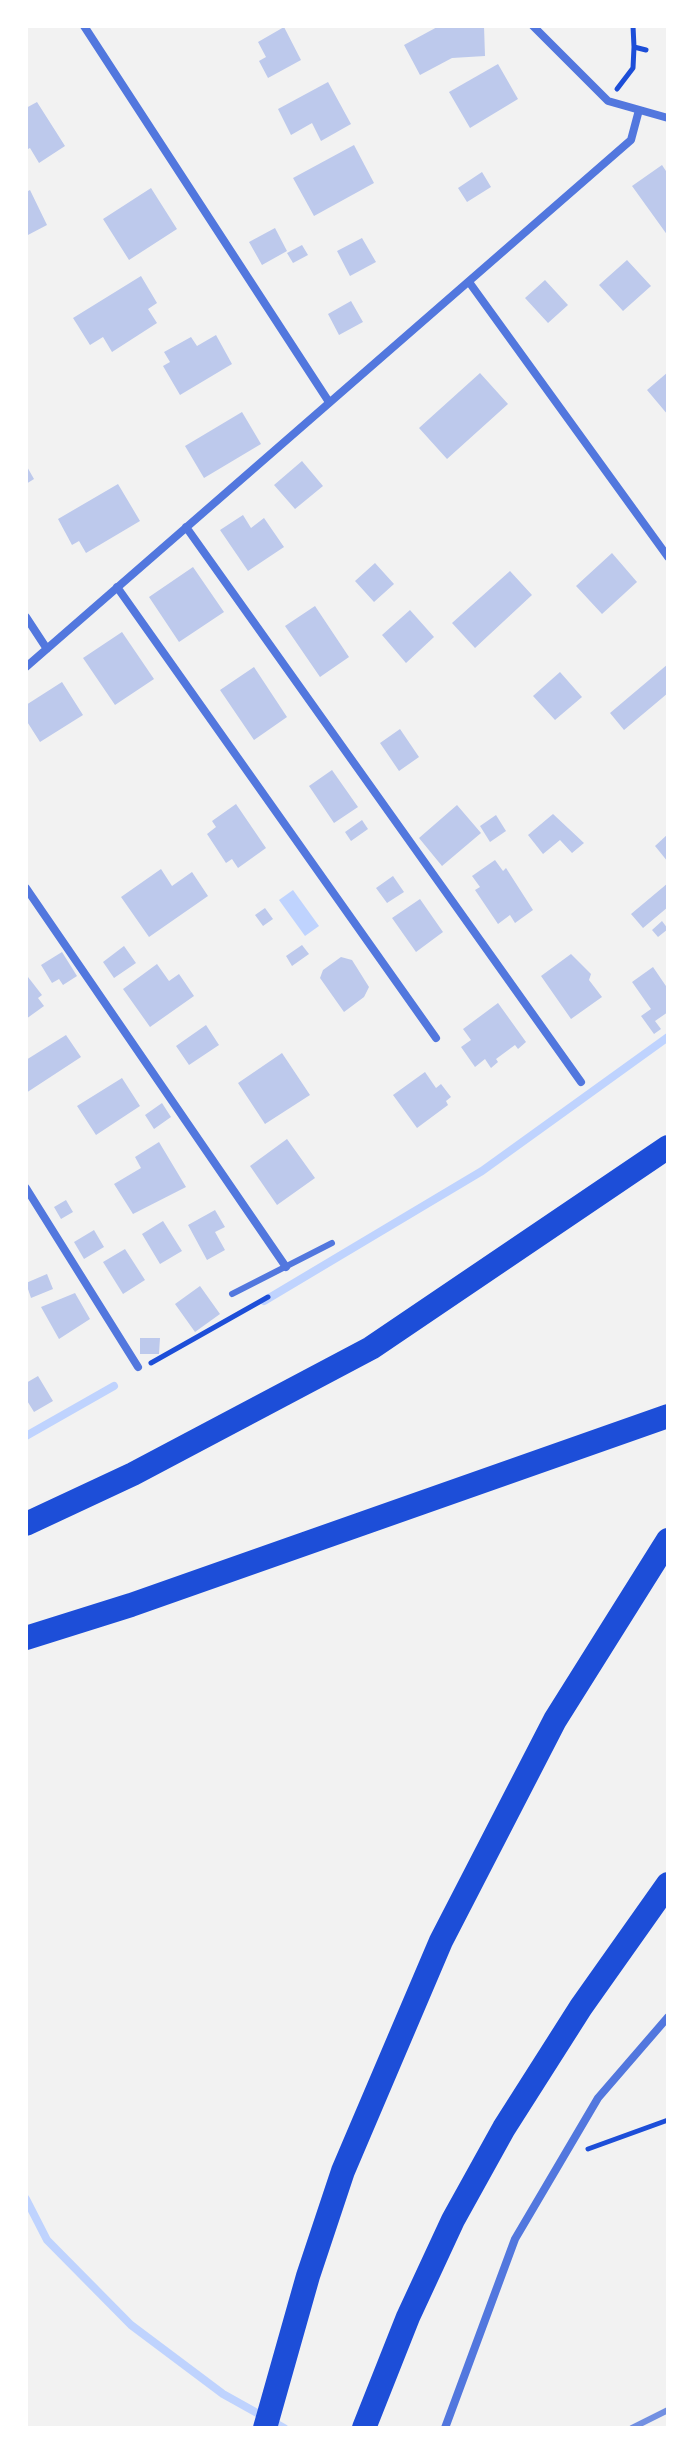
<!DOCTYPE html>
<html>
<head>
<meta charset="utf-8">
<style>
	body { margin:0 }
	#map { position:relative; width:694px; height:2454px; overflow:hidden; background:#f2f2f2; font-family:Helvetica,sans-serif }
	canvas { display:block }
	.frame { position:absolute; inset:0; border:28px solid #fff; pointer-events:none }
</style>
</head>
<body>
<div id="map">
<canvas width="694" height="2454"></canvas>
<div class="frame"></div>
</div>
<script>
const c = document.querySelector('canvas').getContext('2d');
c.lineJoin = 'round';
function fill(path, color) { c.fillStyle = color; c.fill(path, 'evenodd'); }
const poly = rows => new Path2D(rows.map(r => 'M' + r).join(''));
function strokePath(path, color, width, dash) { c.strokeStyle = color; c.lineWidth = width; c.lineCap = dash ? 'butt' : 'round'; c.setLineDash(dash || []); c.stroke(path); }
fill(poly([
	[293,890,319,926,305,936,279,900]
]), '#bfd3fe');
strokePath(poly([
	[264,1301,482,1171,668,1037],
	[26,1436,114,1386],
	[26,2199,47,2240,131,2325,223,2394,284,2428]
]), '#bfd3fe', 8);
fill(poly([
	[439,26,484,26,485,56,452,58,420,75,404,45],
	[284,27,301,60,268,78,259,61,266,57,258,42],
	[498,64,518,99,470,128,449,92],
	[328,82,351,124,321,141,312,123,291,135,278,109],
	[37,102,65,146,39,163,30,148,26,150,26,108],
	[354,145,374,183,314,216,293,178],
	[662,165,668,174,668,236,632,186],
	[482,172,491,187,467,202,458,188],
	[151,188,177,229,129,260,103,219],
	[30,190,47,225,26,236,26,192],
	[275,228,287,251,262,265,249,242],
	[362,238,376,262,350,276,337,251],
	[302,245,308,255,293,263,287,253],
	[627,260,651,286,623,311,599,285],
	[141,276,157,303,148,309,157,323,112,352,103,337,90,345,73,318],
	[545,280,568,305,548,323,525,298],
	[351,301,363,322,339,335,328,314],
	[216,335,232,364,180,395,163,366,170,362,164,352,191,337,197,346],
	[668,372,668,415,647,390],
	[480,373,508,404,447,459,419,428],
	[242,412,261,444,204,478,185,446],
	[302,461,323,486,295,509,274,485],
	[26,465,34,479,26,484],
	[118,484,140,521,86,553,79,541,72,545,58,519],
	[243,515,251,528,264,518,284,547,248,571,220,530],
	[612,553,637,582,602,614,576,586],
	[375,563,394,584,374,602,355,581],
	[193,567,224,612,179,642,149,597],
	[510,571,532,595,475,648,452,623],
	[315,606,349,657,320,677,285,626],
	[410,610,434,637,406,663,382,635],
	[122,632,154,679,115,705,83,658],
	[668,664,668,693,624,730,610,713],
	[254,667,287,717,254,740,220,690],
	[560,672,582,697,555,720,533,696],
	[62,682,83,715,40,742,26,720,26,705],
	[400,729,419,757,399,771,380,743],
	[332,770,358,807,334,823,309,786],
	[236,804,266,848,238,868,232,859,226,863,207,834,216,827,212,821],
	[457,805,481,833,442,866,419,838],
	[553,814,584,843,572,853,560,840,543,854,528,835],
	[496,815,506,831,490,842,480,826],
	[362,820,368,829,351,841,345,832],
	[668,834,668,862,655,846],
	[495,860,503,871,506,868,533,910,515,923,510,915,498,924,475,890,480,887,472,876],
	[161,869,172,886,192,872,208,896,149,937,121,897],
	[393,876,404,892,387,903,376,888],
	[668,883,668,907,643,928,631,914],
	[420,899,443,932,416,952,392,918],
	[265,908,273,919,263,926,255,915],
	[662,921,668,929,658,937,652,930],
	[302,945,309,954,292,966,286,956],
	[124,946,136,963,114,978,103,962],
	[62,952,77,976,63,985,59,979,52,983,41,965],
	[571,954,591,974,589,980,602,997,571,1019,541,976],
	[341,957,352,960,369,987,364,997,344,1012,320,978,323,970],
	[157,964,169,981,179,974,194,996,150,1027,123,989],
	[653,967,668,989,668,1012,655,1021,661,1029,654,1034,641,1016,651,1009,632,982],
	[28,977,42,995,38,998,44,1006,26,1019],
	[498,1003,526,1042,518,1049,515,1045,496,1059,498,1062,491,1068,485,1059,475,1067,461,1047,471,1040,463,1029],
	[206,1025,219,1045,189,1065,176,1046],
	[66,1035,81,1057,26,1093,26,1060],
	[282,1053,310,1095,265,1124,238,1083],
	[425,1072,436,1088,441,1084,451,1097,446,1101,448,1105,417,1128,393,1095],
	[122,1078,140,1106,96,1135,77,1106],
	[162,1103,171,1117,154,1129,145,1115],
	[287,1139,315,1178,277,1205,250,1166],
	[159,1142,186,1187,133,1214,114,1184,141,1168,135,1157],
	[66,1200,73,1212,61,1219,54,1207],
	[215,1210,225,1227,215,1232,225,1250,207,1260,188,1225],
	[163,1221,182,1251,160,1264,142,1234],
	[94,1230,104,1247,84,1259,74,1242],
	[125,1249,145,1280,123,1294,103,1262],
	[47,1274,53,1289,31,1298,26,1283],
	[200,1286,220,1314,195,1332,175,1304],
	[75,1293,90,1319,59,1339,41,1307],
	[140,1338,160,1338,159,1354,140,1354],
	[38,1376,53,1401,34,1412,26,1399,26,1383]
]), '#bdc9ec');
strokePath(poly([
	[633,26,634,47],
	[617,89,633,68,634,47,646,50],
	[151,1363,268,1297],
	[588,2149,668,2120]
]), '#1d4ed8', 5);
strokePath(poly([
	[232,1294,332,1243]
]), '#5277de', 6);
strokePath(poly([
	[84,26,329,402],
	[533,26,608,101,668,118],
	[469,282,668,557],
	[186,527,581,1082],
	[117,587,436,1038],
	[26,617,47,649],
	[26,667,631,140,639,110],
	[26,888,286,1267],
	[26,1188,138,1367],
	[445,2428,515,2239,598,2098,668,2017]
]), '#5277de', 8);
strokePath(poly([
	[26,1524,133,1474,371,1348,668,1147],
	[26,1638,131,1605,668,1416],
	[265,2428,308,2276,343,2171,441,1941,555,1720,668,1540],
	[364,2428,408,2317,453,2220,504,2128,581,2007,668,1884]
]), '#1d4ed8', 24);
strokePath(poly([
	[632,2428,668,2410]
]), '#7290e2', 6);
</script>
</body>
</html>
